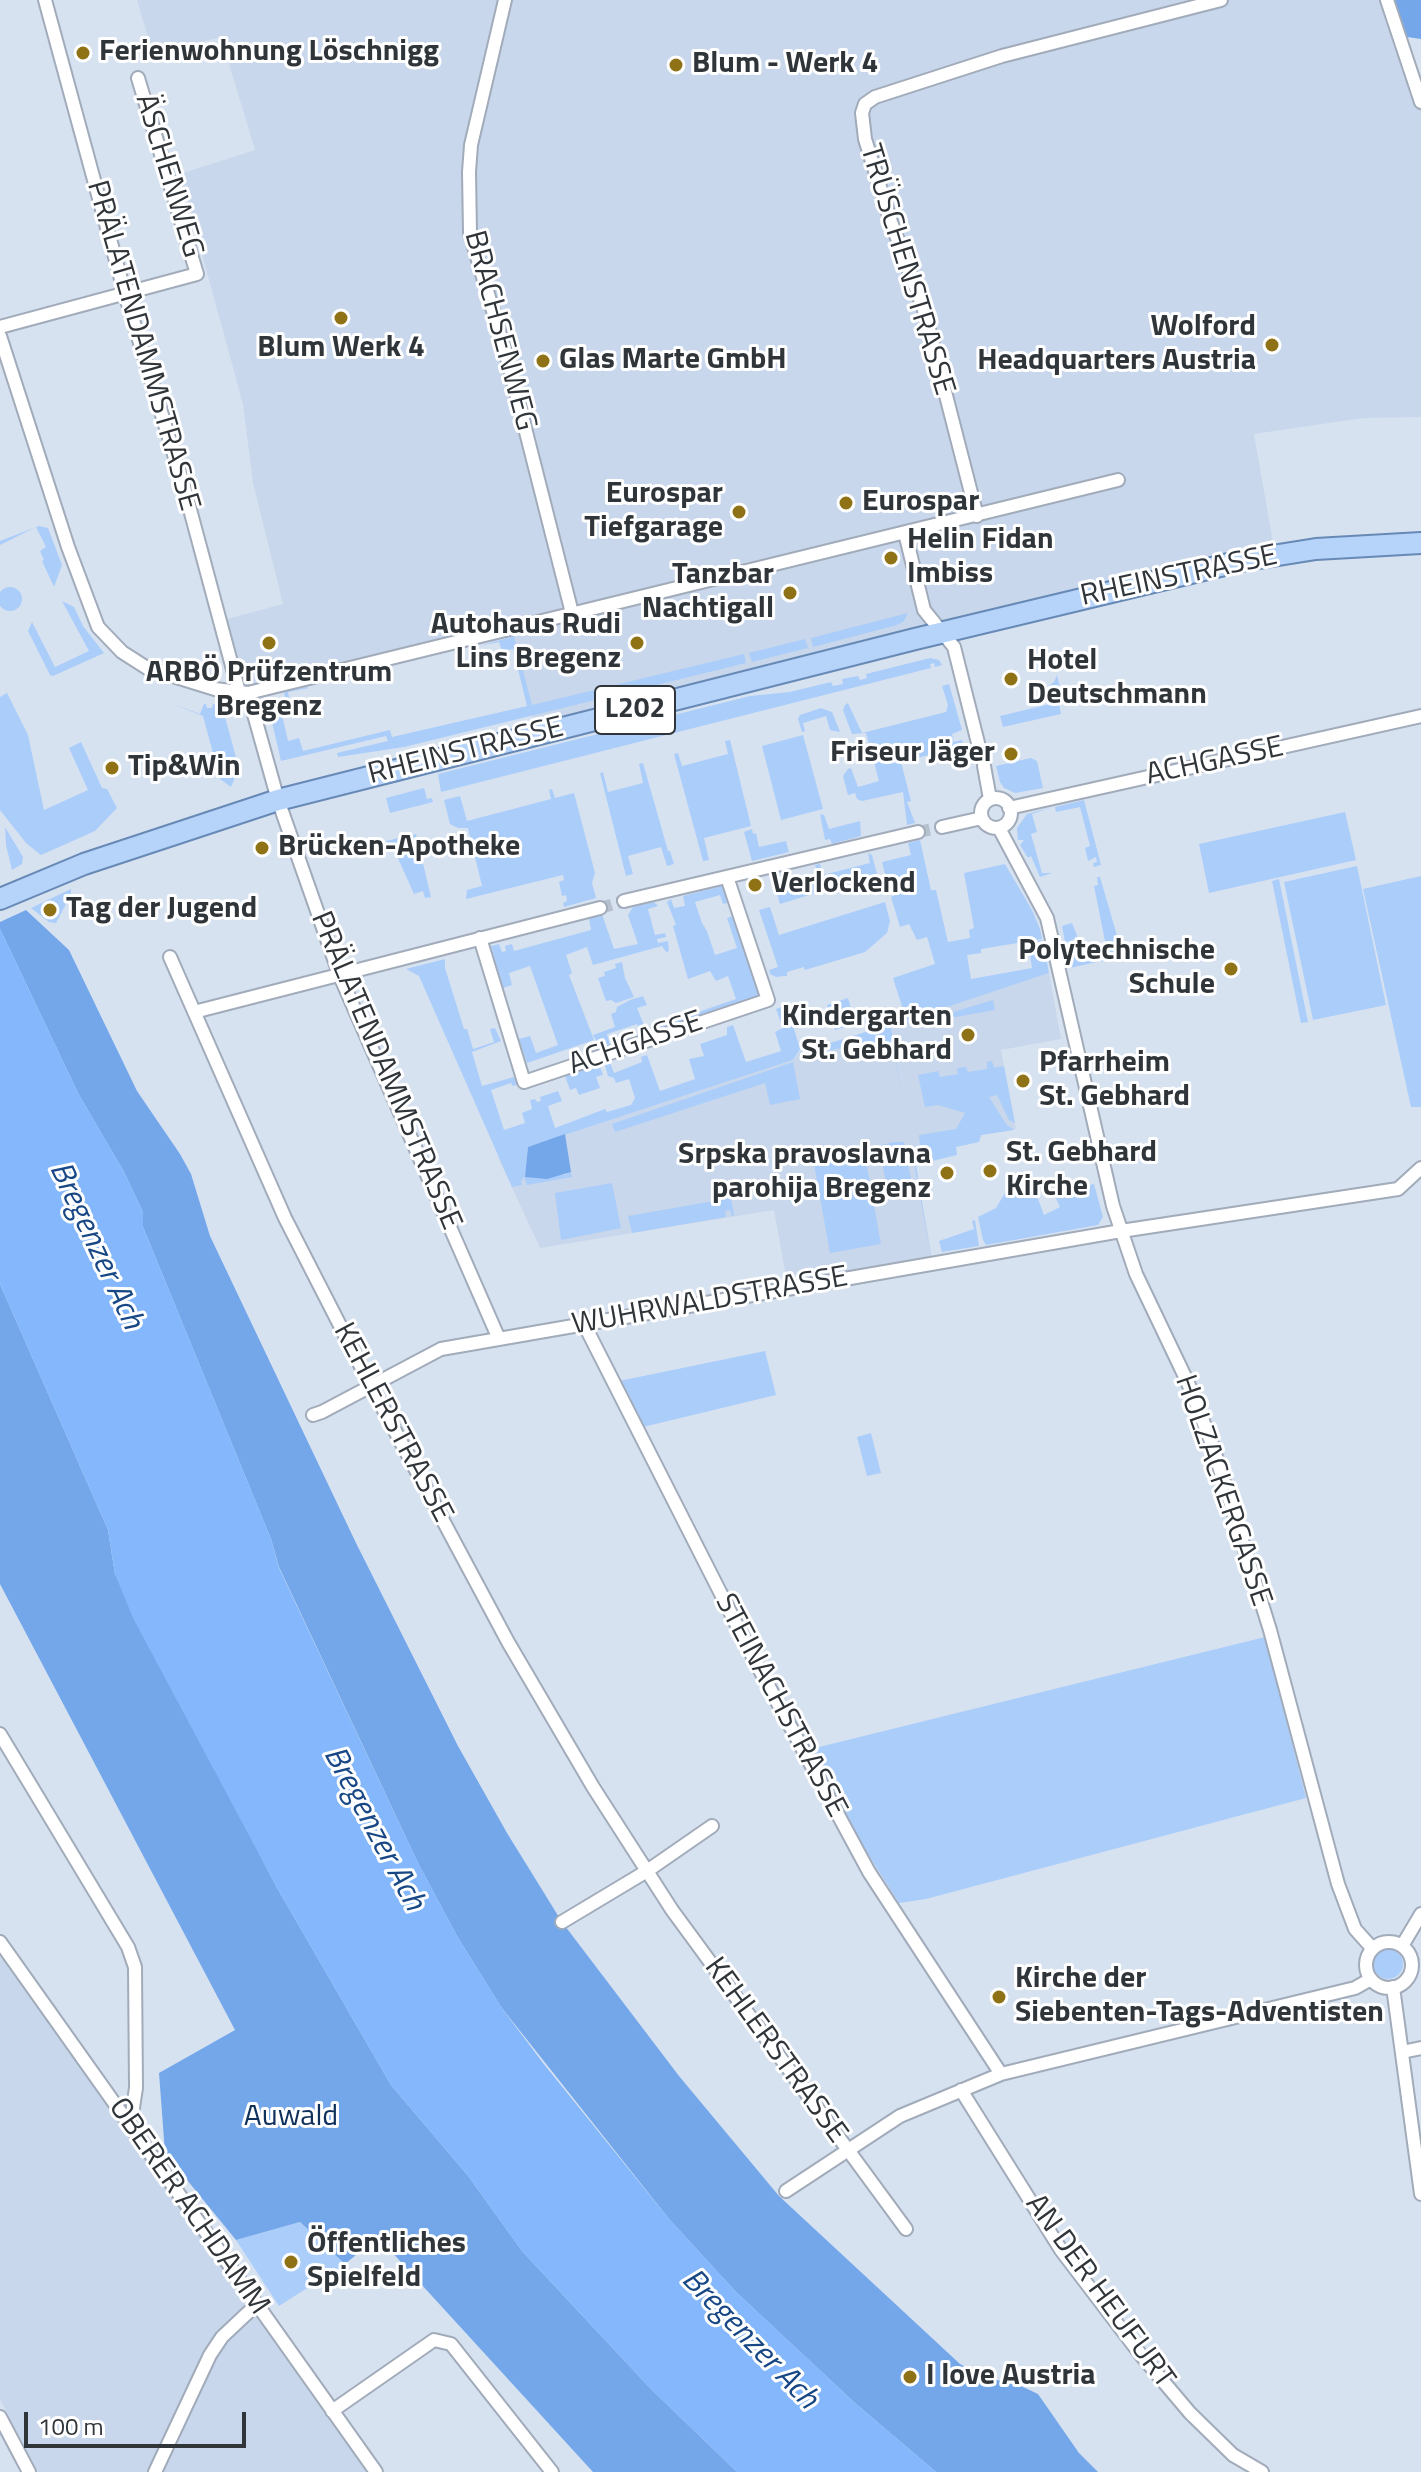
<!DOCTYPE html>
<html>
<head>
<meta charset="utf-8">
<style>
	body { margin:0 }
	#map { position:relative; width:1421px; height:2472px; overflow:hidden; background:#d7e2f1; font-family:"Titillium Web",sans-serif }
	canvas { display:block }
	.scale { position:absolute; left:24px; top:2412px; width:222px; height:36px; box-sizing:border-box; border:4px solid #30353a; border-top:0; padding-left:10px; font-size:24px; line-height:28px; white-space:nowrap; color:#30353a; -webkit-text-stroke:6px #fff; paint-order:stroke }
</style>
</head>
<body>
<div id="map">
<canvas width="1421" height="2472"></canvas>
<div class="scale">100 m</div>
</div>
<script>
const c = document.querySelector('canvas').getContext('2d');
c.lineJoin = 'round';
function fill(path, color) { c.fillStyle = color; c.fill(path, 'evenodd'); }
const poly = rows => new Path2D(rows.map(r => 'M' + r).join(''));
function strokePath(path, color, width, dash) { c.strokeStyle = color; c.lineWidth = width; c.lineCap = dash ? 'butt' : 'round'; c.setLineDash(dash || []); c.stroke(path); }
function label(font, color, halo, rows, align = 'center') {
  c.font = font + ' "Titillium Web",sans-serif'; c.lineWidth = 6; c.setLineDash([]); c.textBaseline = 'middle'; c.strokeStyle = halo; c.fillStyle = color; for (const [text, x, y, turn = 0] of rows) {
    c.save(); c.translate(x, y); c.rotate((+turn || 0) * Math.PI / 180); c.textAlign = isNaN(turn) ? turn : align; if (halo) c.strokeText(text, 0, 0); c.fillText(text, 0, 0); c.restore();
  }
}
fill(poly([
	[137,0,1387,0,1421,102,1421,417,1363,418,1254,434,1275,554,537,734,511,628,239,692,220,621,283,604,253,483,243,404,180,174,255,150,221,37,153,54],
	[1049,973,1061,1039,1001,1050,1016,1129,912,1147,932,1257,787,1282,774,1210,540,1248,498,1157,793,1060,800,1051,889,1026],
	[0,1955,378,2472,38,2472,0,2399]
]), '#c8d7eb');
fill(poly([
	[39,526,48,528,62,565,54,587,42,561,44,560,40,551,46,547,36,527,0,545,0,541],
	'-2 599a12 12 0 1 1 24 0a12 12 0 1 1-24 0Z',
	[62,601,74,607,83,626,104,653,53,676,50,675,28,631,32,622,55,667,89,651],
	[908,613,904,621,897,625,813,647,811,638],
	[514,636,532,705,744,654,746,663,404,747,338,757,337,753,388,741,386,736,281,761,269,709,274,701,285,697,284,692,306,687,309,688,288,692,290,703,280,706,288,741,299,738,303,751,390,730,392,737,527,706,513,649,502,651,499,642,479,646],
	[805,639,808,648,752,662,749,653],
	[930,658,939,660,942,665,935,667,934,663,930,664,931,668,927,669,441,792,438,774,750,696,790,692,831,682,833,686,843,684,842,679,858,676,860,680,867,678,866,674],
	[1057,675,1062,697,1058,698,1061,714,1003,727,1000,716,1050,704,1046,688,1054,682],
	[949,684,962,730,952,734,954,742,962,740,964,746,901,762,911,801,907,802,915,823,907,825,903,792,862,801,857,799,855,793,848,795,843,776,848,769,851,768,858,787,879,781,866,733,852,734,843,710,845,705,848,703,862,733,946,712,948,705,942,686],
	[7,693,28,735,44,810,88,790,69,748,81,742,102,788,107,789,117,808,95,831,41,855,26,843,0,810,0,697],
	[168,702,200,714,204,704,206,704,207,708,212,708,213,704,222,706,239,768,231,787,220,779,203,716],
	[821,708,832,712,840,732,830,730,826,716,803,723,805,731,802,732,798,719,800,715],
	[803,735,823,809,781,820,762,746],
	[730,740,751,826,704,838,709,860,703,861,674,754,678,753,682,766,728,754,725,741],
	[1031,758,1037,761,1043,788,1015,793,1004,788,1000,782,996,766],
	[643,763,668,851,670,851,674,864,667,866,661,847,628,856,633,874,626,876,600,773,603,772,608,792,643,783,639,764],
	[424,788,427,799,432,798,433,802,390,813,386,798],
	[552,789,555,798,574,793,595,873,592,883,596,898,564,907,563,903,567,901,566,895,562,896,559,882,564,880,563,875,466,899,467,890,482,886,468,828,458,828,450,824,444,800,460,796,467,821,551,799,549,790],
	[1084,800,1101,865,1094,867,1093,863,1097,862,1096,857,1088,861,1085,848,1090,846,1080,807,1056,812,1055,807],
	[1053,807,1032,814,1037,832,1031,834,1042,873,1052,873,1040,877,1031,856,1028,858,1020,845,1024,840,1018,840,1017,828,1027,814],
	[1345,812,1356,860,1209,893,1199,844],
	[820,814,824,815,829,829,860,821,861,836,832,844,830,839,825,840],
	[5,827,23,857,22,864,12,870,6,845],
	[752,829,753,834,756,833,759,847,786,841,789,852,752,861,744,832],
	[416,834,431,897,425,898,423,891,414,894,392,845,388,846,386,841],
	[920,840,931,890,936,890,948,942,970,938,969,930,974,928,964,873,1005,864,1032,910,1040,929,1042,939,981,949,981,953,967,955,971,979,1032,968,1028,942,1043,940,1049,973,893,1025,891,1028,902,1097,893,1045,867,1050,865,1044,814,1053,812,1049,906,1019,893,978,935,964,927,937,917,940,909,924,900,927,891,897,900,893,899,891,890,894,882,862,911,855,908,843],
	[868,853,872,855,877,874,780,904,772,876,788,872,791,883,818,876,815,865,820,864,823,875,870,863],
	[1357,866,1386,1005,1313,1020,1284,882],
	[1421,876,1421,1107,1411,1107,1363,889],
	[1097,877,1100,877,1123,956,1070,968,1062,926,1072,923,1078,938,1071,940,1075,958,1107,951,1094,886,1098,885],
	[1279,879,1308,1022,1301,1023,1272,881],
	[722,886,728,903,723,904,720,895,695,902,702,923,707,931,715,955,737,948,727,918,733,916,760,998,744,1006,741,1002,642,1035,637,1024,607,1034,611,1048,602,1051,593,1035,615,1027,611,1014,616,1012,617,1007,630,1000,643,996,647,1005,637,1008,646,1030,736,999,728,976,716,981,710,971,688,979,673,926,676,925,667,902,671,899,674,908,685,906,683,896],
	[71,889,71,894,56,923,49,922,31,908],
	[654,902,658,906,648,909,655,935,665,933,666,937,657,939,658,943,668,941,669,951,666,952,662,946,593,965,587,947,566,955,572,973,569,975,594,1040,527,1063,519,1039,530,1036,536,1053,558,1045,530,966,509,973,512,985,503,988,491,946,499,944,502,952,506,951,505,946,512,944,514,951,591,930,589,918,602,914,614,949,638,944,628,915,633,907],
	[885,902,890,921,887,933,865,952,805,970,804,967,787,972,787,976,784,976,776,977,770,974,769,970,778,967,759,910,770,907,779,935],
	[445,959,445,968,464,1029,467,1029,473,1049,494,1042,490,1029,495,1028,501,1041,472,1052,482,1086,514,1077,517,1085,513,1086,511,1083,491,1090,504,1130,525,1123,522,1113,532,1109,530,1100,535,1099,537,1102,541,1101,540,1097,558,1091,562,1101,548,1106,555,1128,605,1109,607,1112,631,1105,635,1098,629,1079,616,1083,614,1078,608,1076,604,1062,609,1060,614,1073,642,1062,641,1057,647,1055,660,1091,695,1079,689,1059,704,1056,700,1044,727,1035,727,1027,733,1025,746,1062,781,1051,775,1032,783,1028,776,1009,787,1005,800,1049,793,1060,528,1147,525,1177,564,1175,571,1172,572,1177,527,1185,524,1177,521,1181,522,1185,512,1187,419,976,406,969],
	[622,962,625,978,634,997,616,1003,611,1000,606,1001,598,978,605,976,604,972,616,968,615,964],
	[848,998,856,1024,835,1030,827,1005],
	[993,1000,995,1010,910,1025],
	[992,1061,994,1068,1004,1066,1015,1123,1009,1120,997,1095,989,1097,1006,1124,1014,1130,981,1135,979,1142,956,1147,957,1155,916,1165,930,1251,911,1147,920,1145,919,1135,956,1129,965,1113,938,1105,925,1107,918,1075,938,1071,940,1077,958,1074,957,1068,966,1067,968,1072,987,1069,987,1062],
	[793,1062,800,1099,770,1105,765,1083,615,1132,612,1124],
	[599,1064,603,1075,596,1077,600,1088,579,1095,576,1088,570,1090,565,1076],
	[893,1142,904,1142,912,1185,902,1187,902,1189,887,1189,879,1146],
	[864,1150,881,1244,830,1253,813,1159],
	[612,1183,621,1228,561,1240,555,1193],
	[1094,1184,1103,1217,1098,1225,986,1245,983,1240,978,1217,996,1208,1005,1193,1034,1188,1044,1215,1060,1207,1053,1192],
	[731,1198,734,1216,732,1216,730,1210,725,1211,726,1217,632,1233,628,1216],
	[975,1220,979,1246,942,1252,939,1241,974,1229,972,1221],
	[765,1351,776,1395,643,1427,619,1381],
	[871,1433,881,1473,867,1476,857,1437],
	[1265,1637,1306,1798,926,1899,899,1903,857,1837,811,1749],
	'1373 1964a15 15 0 1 1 30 0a15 15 0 1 1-30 0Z',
	[300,2222,345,2264,279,2306,236,2240]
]), '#abcdfa');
fill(poly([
	[1395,0,1421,0,1421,39,1407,37],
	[26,910,69,950,137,1091,180,1154,191,1174,210,1236,356,1543,458,1746,507,1833,562,1922,679,2076,779,2196,960,2364,985,2377,1021,2386,1038,2394,1079,2453,1098,2472,936,2472,856,2404,736,2292,669,2219,501,2007,457,1936,418,1863,279,1567,271,1539,143,1227,143,1212,124,1172,79,1095,0,929,0,922],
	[565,1134,571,1172,547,1179,525,1177,528,1147],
	[0,1284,108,1530,115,1574,276,1886,391,2085,469,2177,522,2251,650,2388,737,2472,593,2472,378,2237,345,2264,300,2222,236,2240,165,2153,159,2073,235,2030,0,1584]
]), '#74a7ea');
fill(poly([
	[0,929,79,1095,124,1172,143,1212,143,1227,271,1539,279,1568,418,1863,457,1936,501,2007,543,2063,669,2219,736,2292,856,2404,936,2472,737,2472,650,2388,522,2251,469,2177,391,2085,276,1886,133,1618,115,1574,108,1530,0,1284]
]), '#84b7fb');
strokePath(poly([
	[978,743,984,766],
	[918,832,942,827],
	[600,908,624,901]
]), '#b6bfcc', 12, [12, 6]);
const minor = poly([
	[45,0,125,294,184,487,239,692],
	[505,0,471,145,469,172,470,233,509,365,572,613],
	[1387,0,1421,102],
	[0,327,197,274,138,78],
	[0,336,68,547,98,627,122,652,147,668,215,689,239,692,248,693,1118,480],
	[977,516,924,310,891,222,865,139,862,113,865,104,875,97,1002,56,1221,0],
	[905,533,924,610,954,647,978,743],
	[248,693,278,800,340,976,499,1339],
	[984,766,990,799],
	'981 813a15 15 0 1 1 30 0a15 15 0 1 1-30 0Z',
	[1009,808,1421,716],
	[942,827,982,818],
	[999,828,1047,918,1113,1206,1136,1274,1188,1383,1212,1444,1270,1630,1338,1884,1355,1929,1372,1948],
	[624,901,918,832],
	[480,938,524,1082,768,1000,727,877],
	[170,957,285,1218,371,1386,508,1642,593,1787,672,1910,906,2229],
	[194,1012,600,908],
	[584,1324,754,1659,869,1872,1001,2074],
	[313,1415,322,1412,441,1349,1121,1231,1398,1189,1421,1168],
	[0,1734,128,1947,135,1967,136,2088,132,2114,126,2120],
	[562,1922,647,1871,712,1826],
	[0,1942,376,2472],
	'1366 1965a23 23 0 1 1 46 0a23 23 0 1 1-46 0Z',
	[1402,1946,1421,1914],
	[1393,1987,1421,2194],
	[1402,2052,1421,2048],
	[961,2090,1061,2250,1141,2355,1190,2413,1233,2455,1262,2472],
	[786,2191,900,2116,1001,2074,1355,1988,1371,1979],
	[332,2411,434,2340,451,2344,552,2472],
	[0,2417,29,2472],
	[155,2472,210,2355,222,2337,256,2305]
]);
const primary = poly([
	[0,899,84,864,278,800,915,639,1241,561,1316,549,1421,543]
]);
strokePath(minor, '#a1abba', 16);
strokePath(primary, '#6789b5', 24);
strokePath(minor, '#fff', 12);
strokePath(primary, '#b6d3fa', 20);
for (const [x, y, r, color] of [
	[83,53,8,"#8f7116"],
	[676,65,8,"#8f7116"],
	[341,318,8,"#8f7116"],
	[1272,345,8,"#8f7116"],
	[543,361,8,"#8f7116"],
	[846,503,8,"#8f7116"],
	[739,512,8,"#8f7116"],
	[891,558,8,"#8f7116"],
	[790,593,8,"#8f7116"],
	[269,643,8,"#8f7116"],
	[637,643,8,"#8f7116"],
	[1011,679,8,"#8f7116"],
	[1011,754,8,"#8f7116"],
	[112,768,8,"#8f7116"],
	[262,848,8,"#8f7116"],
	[755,885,8,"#8f7116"],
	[50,910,8,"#8f7116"],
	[1231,969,8,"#8f7116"],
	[968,1035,8,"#8f7116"],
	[1023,1081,8,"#8f7116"],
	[990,1171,8,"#8f7116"],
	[947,1173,8,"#8f7116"],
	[999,1997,8,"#8f7116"],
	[291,2262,8,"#8f7116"],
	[910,2377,8,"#8f7116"]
]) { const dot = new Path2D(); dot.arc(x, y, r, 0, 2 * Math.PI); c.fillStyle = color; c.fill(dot); strokePath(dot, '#fff', 3); }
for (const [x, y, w] of [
	[635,710,80]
]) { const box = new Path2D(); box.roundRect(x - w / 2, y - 24, w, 48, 6); c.fillStyle = '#fff'; c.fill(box); strokePath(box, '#30353a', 2); }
label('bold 28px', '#30353a', null, [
	["L202",635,710]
]);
label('bold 30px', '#30353a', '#fff', [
	["Ferienwohnung Löschnigg",99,53],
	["Blum - Werk 4",692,65],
	["Wolford",1256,328,"right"],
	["Headquarters Austria",1256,362,"right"],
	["Blum Werk 4",341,349,"center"],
	["Glas Marte GmbH",559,361],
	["Eurospar",723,495,"right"],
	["Tiefgarage",723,529,"right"],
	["Eurospar",862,503],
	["Helin Fidan",907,541],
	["Imbiss",907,575],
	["Tanzbar",774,576,"right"],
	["Nachtigall",774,610,"right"],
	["Autohaus Rudi",621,626,"right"],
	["Lins Bregenz",621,660,"right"],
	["Hotel",1027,662],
	["Deutschmann",1027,696],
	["ARBÖ Prüfzentrum",269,674,"center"],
	["Bregenz",269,708,"center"],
	["Friseur Jäger",995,754,"right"],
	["Tip&Win",128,768],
	["Brücken-Apotheke",278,848],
	["Verlockend",771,885],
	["Tag der Jugend",66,910],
	["Polytechnische",1215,952,"right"],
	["Schule",1215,986,"right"],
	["Kindergarten",952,1018,"right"],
	["St. Gebhard",952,1052,"right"],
	["Pfarrheim",1039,1064],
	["St. Gebhard",1039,1098],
	["St. Gebhard",1006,1154],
	["Kirche",1006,1188],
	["Srpska pravoslavna",931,1156,"right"],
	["parohija Bregenz",931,1190,"right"],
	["Kirche der",1015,1980],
	["Siebenten-Tags-Adventisten",1015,2014],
	["Öffentliches",307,2245],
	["Spielfeld",307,2279],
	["I love Austria",926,2377]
], 'left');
label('30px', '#30353a', '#fff', [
	["ÄSCHENWEG",168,176,73],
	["TRÜSCHENSTRASSE",906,270,73],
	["BRACHSENWEG",499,331,75],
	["PRÄLATENDAMMSTRASSE",142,346,74],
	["RHEINSTRASSE",1179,577,-12],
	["RHEINSTRASSE",466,752,-14],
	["ACHGASSE",1215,762,-12],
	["ACHGASSE",636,1044,-19],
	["PRÄLATENDAMMSTRASSE",385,1071,67],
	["WUHRWALDSTRASSE",710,1302,-10],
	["KEHLERSTRASSE",392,1423,62],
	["HOLZACKERGASSE",1222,1491,71],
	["STEINACHSTRASSE",780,1706,62],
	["KEHLERSTRASSE",775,2051,54],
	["OBERER ACHDAMM",188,2207,55],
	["AN DER HEUFURT",1099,2292,54]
]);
label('30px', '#0f315c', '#fff', [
	["Auwald",291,2118]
]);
label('italic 32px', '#174784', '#fff', [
	["Bregenzer Ach",95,1246,65],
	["Bregenzer Ach",373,1829,62],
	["Bregenzer Ach",749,2340,46]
]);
</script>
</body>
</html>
